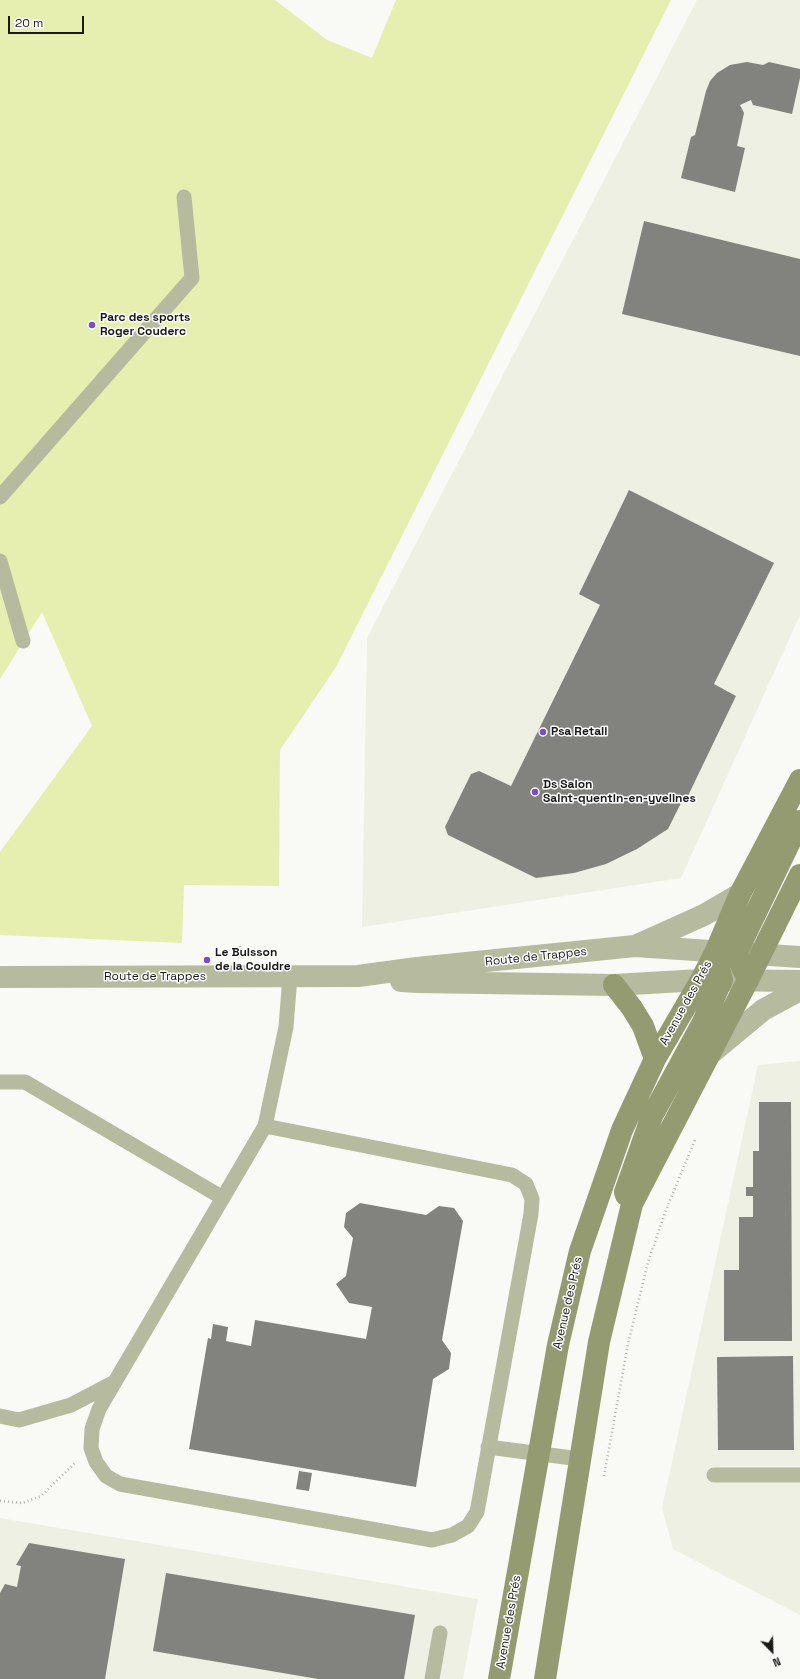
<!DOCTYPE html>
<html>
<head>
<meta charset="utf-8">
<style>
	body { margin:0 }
	#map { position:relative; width:800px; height:1679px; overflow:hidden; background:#f9faf5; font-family:"Space Grotesk",sans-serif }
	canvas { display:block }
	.north { position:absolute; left:752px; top:1631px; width:40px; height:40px; -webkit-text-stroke:3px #fff; paint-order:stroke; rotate:157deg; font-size:11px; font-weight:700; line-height:16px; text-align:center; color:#1a1a19 }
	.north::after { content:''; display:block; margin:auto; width:14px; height:18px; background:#1a1a19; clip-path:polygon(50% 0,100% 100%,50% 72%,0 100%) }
	.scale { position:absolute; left:8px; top:16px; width:76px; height:18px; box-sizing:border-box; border:2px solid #1a1a19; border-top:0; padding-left:5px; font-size:12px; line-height:14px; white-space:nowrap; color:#1a1a19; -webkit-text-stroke:3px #fff; paint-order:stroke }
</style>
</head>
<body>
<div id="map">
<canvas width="800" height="1679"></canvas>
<div class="north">N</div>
<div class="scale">20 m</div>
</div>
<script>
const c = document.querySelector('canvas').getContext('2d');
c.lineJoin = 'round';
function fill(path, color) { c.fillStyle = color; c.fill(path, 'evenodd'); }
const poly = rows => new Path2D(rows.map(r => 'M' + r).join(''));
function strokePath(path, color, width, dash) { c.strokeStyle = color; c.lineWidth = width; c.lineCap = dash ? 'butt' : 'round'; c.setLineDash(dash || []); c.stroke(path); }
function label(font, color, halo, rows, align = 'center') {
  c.font = font + ' "Space Grotesk",sans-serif'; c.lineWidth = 3; c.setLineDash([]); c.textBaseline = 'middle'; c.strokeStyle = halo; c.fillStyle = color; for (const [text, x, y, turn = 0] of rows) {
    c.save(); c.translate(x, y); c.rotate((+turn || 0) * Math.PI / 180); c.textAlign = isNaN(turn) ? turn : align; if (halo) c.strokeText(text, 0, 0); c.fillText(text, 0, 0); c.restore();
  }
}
fill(poly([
	[697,0,800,0,800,615,681,878,362,927,367,638],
	[800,1061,800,1615,673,1549,662,1508,758,1065],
	[0,1518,478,1599,463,1679,0,1679]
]), '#eef0e4');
fill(poly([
	[0,0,275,0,327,40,372,58,396,0,671,0,336,667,280,750,279,886,184,885,182,943,0,935,0,852,92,726,42,612,0,679]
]), '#e6eeb0');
fill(poly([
	[769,62,800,69,800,78,792,114,753,105,751,100,740,105,744,113,737,146,745,148,735,192,681,178,691,137,695,135,706,91,710,81,717,73,730,65,747,62,763,65],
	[644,221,800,259,800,356,622,314],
	[629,490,774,563,714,684,736,696,686,800,683,799,668,829,637,849,606,864,574,873,536,878,448,835,445,827,471,774,479,771,511,786,600,605,579,594],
	[759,1102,791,1102,792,1341,724,1341,724,1270,739,1270,739,1217,753,1217,753,1196,746,1196,746,1187,753,1187,753,1151,759,1151],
	[360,1203,426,1215,439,1206,454,1208,463,1221,442,1340,451,1353,449,1369,433,1379,416,1487,189,1449,208,1338,211,1339,213,1324,228,1327,226,1341,251,1346,255,1320,366,1339,372,1307,349,1303,336,1284,346,1276,353,1238,344,1227,346,1213],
	[793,1356,794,1450,718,1450,717,1357],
	[299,1471,312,1473,309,1491,296,1489],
	[29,1543,125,1559,105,1679,0,1679,0,1593,5,1584,17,1587,21,1566,16,1565],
	[166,1573,415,1615,404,1679,318,1679,153,1651]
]), '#82837f');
strokePath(poly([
	[240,946,240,953],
	[604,1476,628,1344,648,1262,666,1210,695,1140],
	[0,1501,22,1503,41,1496,75,1463]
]), '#b0b0ad', 2.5, [1, 3]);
strokePath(poly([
	[0,497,192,278,184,197],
	[0,561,23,641],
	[0,1082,25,1082,223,1198],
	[265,1126,512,1175,526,1184,532,1199,531,1214,477,1512,468,1526,452,1535,432,1540,120,1484,106,1476,96,1462,91,1448,92,1429,99,1409,265,1126,286,1027,290,976],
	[0,1416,19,1420,71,1405,115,1382],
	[488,1447,580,1459],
	[714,1475,800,1475],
	[432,1679,440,1633]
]), '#b6ba9e', 15);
strokePath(poly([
	[635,946,704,915,740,894],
	[0,977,358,976,417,968,635,946,800,957],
	[401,981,417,982,614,985,701,980,800,981],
	[710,1054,763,1010,800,990]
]), '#b6ba9e', 22);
strokePath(poly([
	[748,980,736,954,800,821],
	[614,985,632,1008,643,1026,655,1059],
	[626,1195,625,1192,652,1116,702,1024,722,980,715,953],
	[499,1679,558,1345,580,1251,622,1130,655,1059,701,980,715,953,740,894,800,780],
	[545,1679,599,1342,632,1204,748,980,800,875]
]), '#959b71', 22);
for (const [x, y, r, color] of [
	[92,325,4,"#764fc8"],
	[543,732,4,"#764fc8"],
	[535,792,4,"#764fc8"],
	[207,960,4,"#764fc8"]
]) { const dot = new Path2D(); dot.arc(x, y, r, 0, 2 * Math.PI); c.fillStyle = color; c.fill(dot); strokePath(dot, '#fff', 1.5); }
label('bold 12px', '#1a1a19', '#fff', [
	["Parc des sports",100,318],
	["Roger Couderc",100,332],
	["Psa Retail",551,732],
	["Ds Salon",543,785],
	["Saint-quentin-en-yvelines",543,799],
	["Le Buisson",215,953],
	["de la Couldre",215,967]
], 'left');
label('12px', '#1a1a19', '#fff', [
	["Route de Trappes",536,957,-6],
	["Route de Trappes",155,977],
	["Avenue des Prés",686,1003,-61],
	["Avenue des Prés",568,1303,-77],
	["Avenue des Prés",509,1622,-80]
]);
</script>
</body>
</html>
